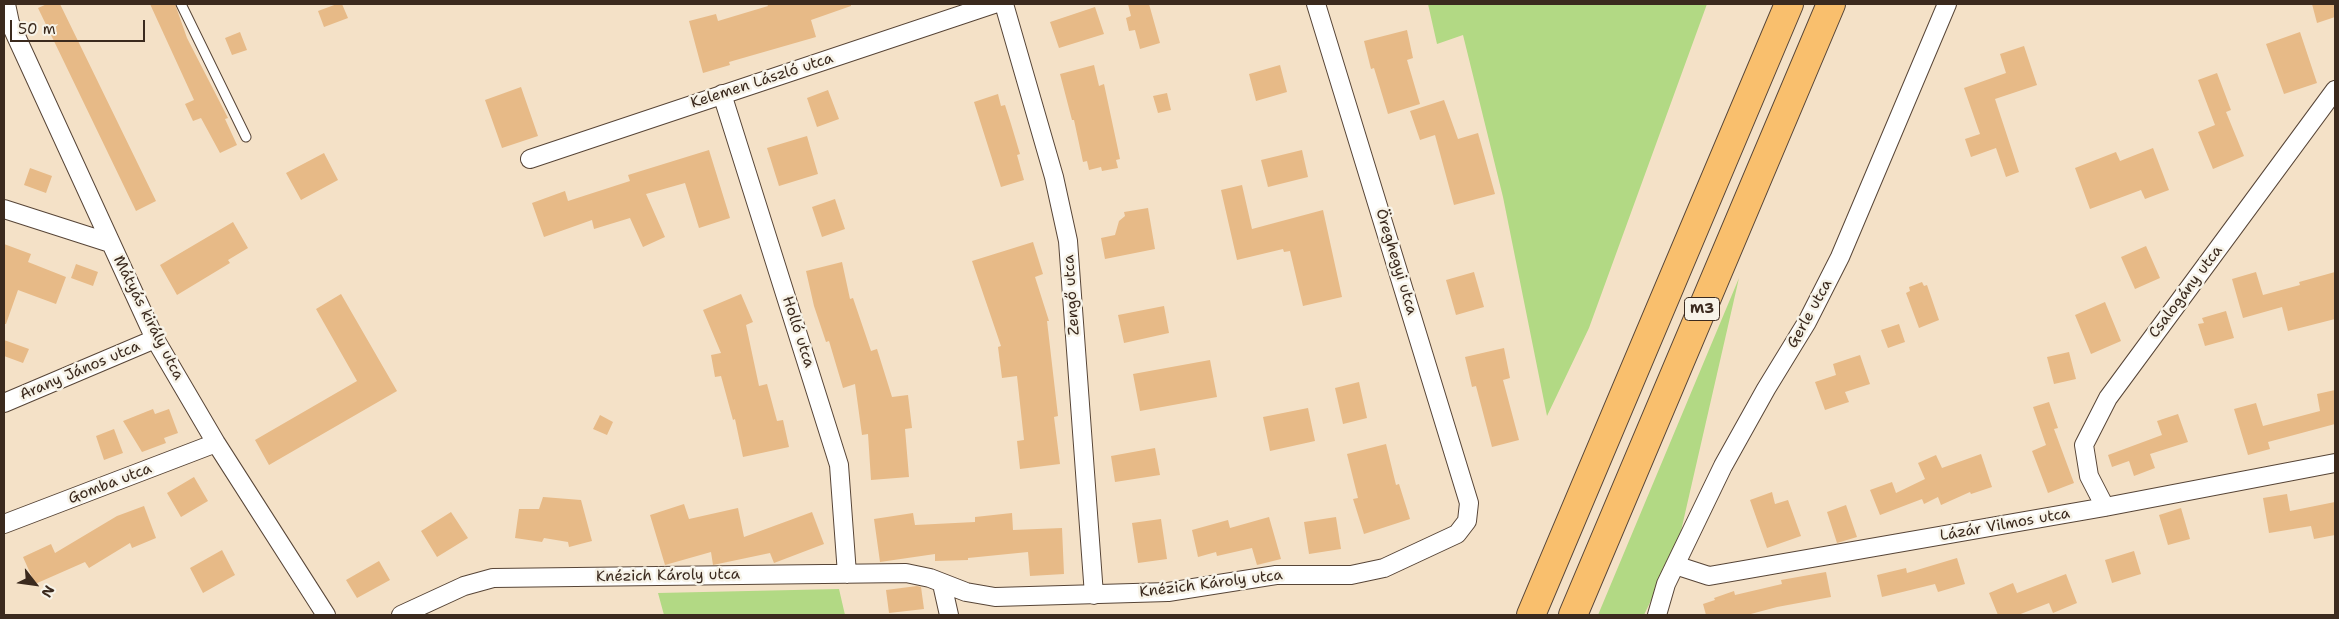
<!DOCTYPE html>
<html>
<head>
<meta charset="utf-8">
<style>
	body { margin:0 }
	#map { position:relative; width:2339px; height:619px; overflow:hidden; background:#f4e1c7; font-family:"Shantell Sans",sans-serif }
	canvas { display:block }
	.frame { position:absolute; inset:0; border:5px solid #3b2a1e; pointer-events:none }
	.north { position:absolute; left:10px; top:559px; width:50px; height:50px; -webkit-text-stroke:4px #f7f3e8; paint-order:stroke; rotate:120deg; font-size:14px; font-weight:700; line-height:20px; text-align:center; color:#3b2a1e }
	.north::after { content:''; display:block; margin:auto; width:18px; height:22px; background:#3b2a1e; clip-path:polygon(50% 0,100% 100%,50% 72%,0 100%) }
	.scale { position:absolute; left:10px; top:20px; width:135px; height:22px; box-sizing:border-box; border:2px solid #3b2a1e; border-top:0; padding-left:6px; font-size:15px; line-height:18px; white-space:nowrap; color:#3b2a1e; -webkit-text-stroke:4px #f7f3e8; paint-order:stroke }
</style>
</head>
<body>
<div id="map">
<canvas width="2339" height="619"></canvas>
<div class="frame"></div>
<div class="north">N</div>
<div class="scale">50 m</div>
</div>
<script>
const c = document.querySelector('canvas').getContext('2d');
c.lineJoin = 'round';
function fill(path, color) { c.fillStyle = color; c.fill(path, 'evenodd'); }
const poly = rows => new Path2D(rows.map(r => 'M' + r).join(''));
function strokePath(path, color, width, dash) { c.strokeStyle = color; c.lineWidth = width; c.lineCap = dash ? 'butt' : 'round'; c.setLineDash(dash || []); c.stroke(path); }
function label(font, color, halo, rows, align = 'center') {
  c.font = font + ' "Shantell Sans",sans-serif'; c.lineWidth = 5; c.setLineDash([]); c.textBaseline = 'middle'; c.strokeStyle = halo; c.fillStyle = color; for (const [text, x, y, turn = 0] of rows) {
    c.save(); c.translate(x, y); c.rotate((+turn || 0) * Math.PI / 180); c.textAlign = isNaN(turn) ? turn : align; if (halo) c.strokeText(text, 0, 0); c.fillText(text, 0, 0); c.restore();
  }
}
fill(poly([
	[1428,4,1707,4,1589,328,1547,416,1503,197,1463,35,1437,44],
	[1739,278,1678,544,1644,615,1598,615],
	[839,589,845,615,664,615,658,593]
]), '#b2d984');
fill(poly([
	[47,4,60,4,156,201,136,211,38,8],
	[150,4,175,4,187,38,228,118,225,119,237,145,220,153,201,118,193,121,185,104,194,100],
	[337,4,342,4,348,18,324,27,318,11],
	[767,4,851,4,851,6,811,20,816,37,729,62,730,65,703,73,689,21,716,14,718,21,768,6],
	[1128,4,1149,4,1160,43,1140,49,1135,30,1129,31,1126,18,1131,16],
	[2312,4,2335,4,2335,17,2317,23],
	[1095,7,1104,34,1059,48,1050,22],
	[1407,30,1413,58,1407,60,1420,104,1388,114,1374,68,1371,69,1364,41],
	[240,32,247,50,232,55,225,38],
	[2300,32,2317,83,2284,94,2266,44],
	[2024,46,2037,85,1995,99,2019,172,2006,177,1996,148,1971,157,1965,139,1980,134,1964,88,2006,73,2000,54],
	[1094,65,1099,86,1104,84,1120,159,1116,160,1118,168,1102,171,1101,167,1089,170,1087,161,1083,162,1074,120,1072,120,1060,74],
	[1280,65,1287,92,1256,101,1249,74],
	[2217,73,2231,110,2226,112,2244,156,2213,169,2198,132,2215,125,2198,80],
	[521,87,538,136,502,148,485,100],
	[828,90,839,119,817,127,807,98],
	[1167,93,1171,110,1158,113,1153,96],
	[998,94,1001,106,1005,105,1011,124,1020,154,1017,155,1024,180,1001,187,974,102],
	[1444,100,1458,139,1478,133,1495,194,1454,205,1435,135,1420,140,1410,111],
	[807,136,818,174,779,186,767,148],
	[2153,148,2169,190,2145,199,2141,190,2090,209,2075,168,2116,152,2120,161],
	[709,150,730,218,699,228,685,183,646,194,665,237,643,247,630,218,594,229,592,220,544,237,532,203,565,191,568,201,630,181,628,175],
	[1302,150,1308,177,1268,187,1261,160],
	[324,153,338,180,301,200,286,173],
	[30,168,52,176,46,193,24,185],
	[1242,185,1252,229,1323,210,1342,297,1303,306,1290,251,1284,252,1283,249,1237,260,1221,190],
	[835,199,845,229,822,237,812,207],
	[1148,208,1155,249,1105,259,1101,238,1115,235,1119,221,1125,216,1124,212],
	[233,222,248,248,228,260,230,263,177,295,160,265],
	[1033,242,1043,274,1035,277,1049,321,1047,321,1058,416,1054,417,1060,464,1020,469,1017,441,1024,440,1017,376,1002,378,998,347,1001,346,972,261],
	[4,244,31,254,28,262,66,277,56,304,18,290,6,324,4,324],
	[2146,246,2160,278,2135,289,2121,257],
	[842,262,850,299,853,298,871,351,877,349,892,397,908,395,912,428,905,429,909,477,871,480,868,434,862,435,855,384,843,388,829,341,826,342,814,306,806,271],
	[76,264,98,272,93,286,71,278],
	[1474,272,1484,307,1456,315,1446,280],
	[2256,272,2263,295,2300,285,2299,282,2335,272,2335,319,2288,331,2282,307,2243,318,2232,279],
	[1922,282,1924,286,1927,285,1939,320,1919,328,1906,293,1910,291,1909,287],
	[341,294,397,391,269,465,255,440,357,381,316,309],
	[741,294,753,322,746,325,759,386,767,384,777,421,783,420,789,447,743,457,735,419,733,420,721,376,715,377,711,355,721,353,703,310],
	[2105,302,2121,341,2091,354,2075,315],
	[1164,306,1169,333,1124,343,1118,315],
	[2226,311,2234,338,2205,346,2198,324,2204,323,2202,318],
	[1899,324,1905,342,1888,348,1881,330],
	[4,340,29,349,23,363,4,356],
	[1504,348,1510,378,1503,380,1519,440,1492,447,1476,386,1472,387,1465,357],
	[2069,352,2076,379,2054,384,2047,357],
	[1860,355,1870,384,1845,392,1849,402,1825,410,1815,382,1836,375,1833,364],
	[1210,360,1217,397,1140,411,1133,374],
	[1359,382,1367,418,1343,424,1335,388],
	[2335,390,2335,424,2268,442,2270,449,2248,455,2234,409,2256,403,2263,426,2320,411,2317,394],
	[2049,402,2058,428,2054,429,2074,483,2048,493,2032,451,2046,445,2033,407],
	[1308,408,1315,441,1270,451,1263,417],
	[153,409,155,414,169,409,178,433,164,438,166,443,142,452,123,421],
	[2178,414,2188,442,2150,454,2155,468,2134,476,2129,461,2112,467,2108,455,2162,435,2157,421],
	[600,415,613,422,607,435,593,429],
	[114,429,123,453,104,460,96,436],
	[1386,444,1396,485,1399,484,1410,519,1364,534,1353,499,1358,498,1347,454],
	[1155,448,1160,475,1115,482,1111,456],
	[1981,454,1992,487,1971,494,1970,492,1941,505,1938,497,1924,504,1922,499,1880,515,1870,490,1892,482,1896,493,1925,479,1918,463,1936,455,1942,468],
	[194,477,208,501,181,517,167,493],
	[1772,492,1775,504,1788,500,1801,536,1767,548,1750,500],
	[2287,494,2290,511,2335,502,2335,535,2314,539,2311,526,2269,533,2263,498],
	[543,497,581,500,592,541,569,547,568,542,544,538,542,542,515,538,519,509,539,509],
	[684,504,689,519,738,508,744,537,812,512,824,544,774,563,770,553,713,565,711,552,665,565,650,515],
	[1846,505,1857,537,1837,543,1827,512],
	[144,506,156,538,132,548,130,543,89,568,85,562,35,584,23,557,51,544,55,553,117,516],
	[2181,508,2190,539,2168,545,2159,515],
	[451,512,468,538,437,557,421,531],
	[913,513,915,525,975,522,975,517,1012,513,1013,530,1062,528,1064,574,1030,576,1028,552,968,558,968,560,935,561,935,554,880,562,874,519],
	[1269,517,1281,559,1257,565,1252,548,1217,556,1216,552,1198,557,1192,530,1228,520,1230,528],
	[1336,517,1341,549,1309,554,1304,522],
	[1161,519,1167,559,1138,563,1132,523],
	[222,550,235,575,203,593,190,568],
	[2134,551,2141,574,2112,583,2105,560],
	[1957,558,1965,584,1938,592,1935,584,1882,597,1877,575,1906,568,1907,573],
	[379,561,390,580,357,598,346,580],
	[1826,572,1831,597,1777,607,1747,615,1706,615,1703,604,1715,600,1714,598,1734,591,1735,595,1782,584,1781,580],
	[2066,574,2077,603,2053,613,2049,603,2018,615,1998,615,1989,593,2013,583,2017,593],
	[917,586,921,587,924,609,889,613,886,590]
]), '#e7ba87');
const service = poly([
	[181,4,246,137]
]);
const minor = poly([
	[6,4,10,23,155,339,216,443,326,615],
	[1004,4,1054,177,1068,241,1094,595],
	[722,94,839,465,847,574],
	[530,159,994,4],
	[4,209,110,243],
	[4,403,155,339],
	[2105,507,2089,476,2084,445,2108,398,2335,90],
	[4,524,216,443],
	[1675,565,1709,576,2105,507,2335,463],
	[942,584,949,615],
	[401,615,464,586,493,578,906,573,930,578,966,592,995,597,1168,592,1276,575,1351,575,1384,568,1457,534,1467,521,1469,503,1316,4],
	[1657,615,1666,584,1723,466,1766,389,1807,322,1840,257,1947,4]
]);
const motorway = poly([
	[1531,615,1789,4],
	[1573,615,1831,4]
]);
strokePath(service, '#574537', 11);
strokePath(minor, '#574537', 20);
strokePath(motorway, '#574537', 30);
strokePath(service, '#fff', 9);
strokePath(minor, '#fff', 18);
strokePath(motorway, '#f9bf6d', 28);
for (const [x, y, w] of [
	[1702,309,35]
]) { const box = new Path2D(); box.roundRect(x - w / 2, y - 11.5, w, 23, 4); c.fillStyle = '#f7f3e8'; c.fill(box); strokePath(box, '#3b2a1e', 1); }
label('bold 14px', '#3b2a1e', null, [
	["M3",1702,309]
]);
label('15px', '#3b2a1e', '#f7f3e8', [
	["Kelemen László utca",762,81,-18],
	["Öreghegyi utca",1396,262,73],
	["Csalogány utca",2186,292,-53],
	["Zengő utca",1072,295,-94],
	["Gerle utca",1810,314,-61],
	["Mátyás király utca",148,318,63],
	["Holló utca",798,332,72],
	["Arany János utca",80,371,-23],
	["Gomba utca",110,484,-21],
	["Lázár Vilmos utca",2005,525,-10],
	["Knézich Károly utca",668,576,-1],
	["Knézich Károly utca",1211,584,-7]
]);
</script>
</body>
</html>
